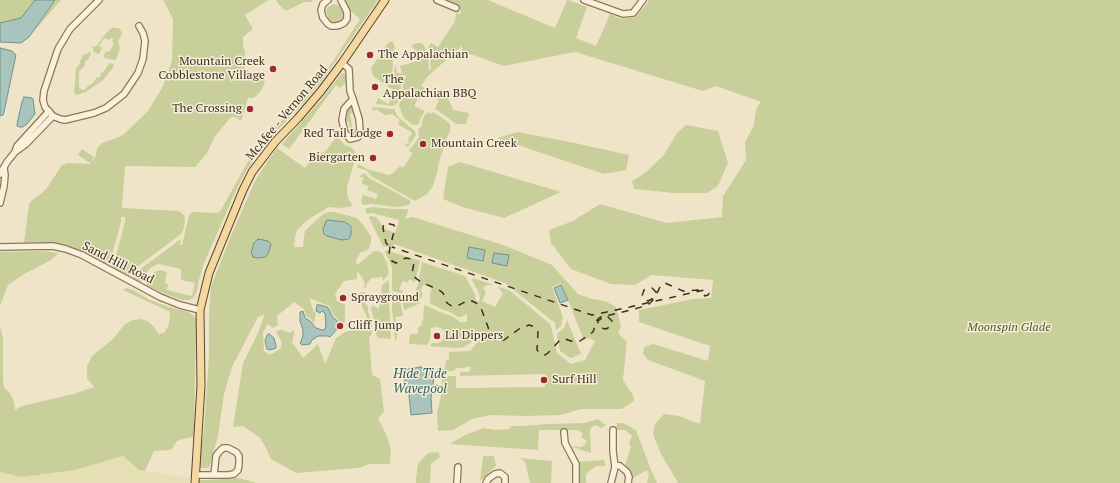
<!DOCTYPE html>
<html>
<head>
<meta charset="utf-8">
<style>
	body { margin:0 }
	canvas { display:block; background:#f0e4c8 }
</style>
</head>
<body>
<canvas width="1120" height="483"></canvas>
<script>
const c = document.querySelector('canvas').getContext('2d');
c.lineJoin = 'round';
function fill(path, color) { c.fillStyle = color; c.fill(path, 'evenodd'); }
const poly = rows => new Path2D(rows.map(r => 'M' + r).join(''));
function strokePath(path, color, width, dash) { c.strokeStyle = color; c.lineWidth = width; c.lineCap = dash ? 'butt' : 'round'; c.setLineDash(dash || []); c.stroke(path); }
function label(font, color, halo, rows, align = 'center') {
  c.font = font + ' "PT Serif",serif'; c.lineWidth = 3; c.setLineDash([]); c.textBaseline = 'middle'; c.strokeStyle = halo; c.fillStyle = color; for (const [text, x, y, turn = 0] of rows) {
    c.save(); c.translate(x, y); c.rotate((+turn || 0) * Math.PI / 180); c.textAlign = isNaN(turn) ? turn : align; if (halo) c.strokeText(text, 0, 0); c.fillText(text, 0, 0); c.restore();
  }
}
fill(poly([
	[123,456,139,470,190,478,189,483,0,483,0,472,21,477,75,470]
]), '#e6deb5');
fill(poly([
	[0,0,35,0,21,18,1,24,0,23],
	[55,0,61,0,29,37],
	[163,0,269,0,245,15,253,29,243,37,243,45,245,52,243,65,254,78,261,76,265,82,261,91,254,98,248,98,241,121,235,117,231,117,215,136,207,153,195,167,125,166,122,208,179,211,184,215,185,220,184,228,181,234,133,270,129,276,112,267,115,259,125,222,125,217,121,217,121,222,111,258,107,265,83,252,68,245,53,242,24,243,29,204,32,200,42,193,47,188,62,165,68,163,90,164,90,163,78,155,82,149,94,157,91,163,96,156,97,148,102,143,119,137,124,134,148,111,162,88,172,61,173,19],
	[276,0,313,0,312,2,304,2,286,11,278,4],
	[346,0,378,0,324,78,305,101,272,136,270,134,276,126,277,126,311,86,315,85,334,60,360,19,353,13,346,6,345,3],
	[444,0,488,0,555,28,567,0,568,0,587,7,576,38,596,46,610,14,621,19,635,17,647,4,649,0,1120,0,1120,483,678,483,661,454,653,434,655,424,664,414,679,416,700,424,705,381,648,360,643,354,644,347,653,344,708,361,710,346,639,322,639,310,693,299,711,298,713,280,651,275,635,285,611,284,571,269,551,243,549,230,573,221,600,204,667,223,722,217,723,196,746,160,745,142,754,125,756,109,761,102,716,86,703,91,575,52,504,66,462,51,462,46,428,76,421,86,430,91,446,93,453,110,469,113,466,124,456,124,447,117,435,109,439,100,422,91,414,106,425,111,420,119,419,124,416,125,413,125,403,117,399,105,402,97,403,84,402,80,406,77,405,75,403,75,399,78,396,77,394,71,395,67,397,67,396,69,397,73,402,73,400,66,414,62,421,58,422,53,421,51,418,52,411,46,416,43,420,43,424,45,428,56,429,70,431,69,430,54,428,48,431,43,438,47,455,21,456,13,461,14,460,7],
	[334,4,340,6,345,13,345,16,343,20,337,24,333,23,329,21,326,10,328,7],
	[112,28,118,28,121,30,122,34,118,42,120,47,116,60,108,59,103,57,106,51,109,52,114,43,112,42,113,39,112,37,109,40,104,38,99,46,102,48,99,54,94,52,92,47,97,46,104,35],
	[393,41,395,48,392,53,393,65,392,72,393,76,401,83,401,85,400,97,397,104,393,106,376,104,376,103,378,98,388,104,396,92,373,76,371,68,389,42],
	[90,52,91,54,88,60,86,60,84,67,79,71,79,87,81,89,83,90,85,89,89,85,92,84,97,77,99,78,100,77,101,74,105,70,109,63,114,64,113,68,102,81,84,93,76,95,74,93,76,68,80,64,80,61,83,55],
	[342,73,345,74,347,77,346,83,344,84,340,88,336,85,289,149,282,144,287,138,321,100],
	[350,106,353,108,355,113,354,114,350,113,352,127,357,130,356,134,353,136,348,134,347,129,350,130,349,122,345,120,344,118,346,111],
	[374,107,394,109,398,117,415,131,416,135,408,147,404,145,405,143,408,144,409,143,408,139,412,133,398,124,400,120,392,114,385,115,376,109,374,111,371,109],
	[428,112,431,114,433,112,444,119,450,124,450,131,447,137,439,162,437,173,433,186,427,194,415,201,371,176,366,170,357,168,358,164,360,165,367,169,389,175,393,173,400,166,403,168,413,153,409,151,419,137,418,130,422,125,422,120,425,115],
	[686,125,718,131,728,163,718,186,707,193,674,193,634,189,632,181,645,173,664,155,677,133],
	[518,132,575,143,629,155,626,170,604,174,497,138],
	[262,136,268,140,246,171,238,186,204,263,199,280,197,291,194,297,189,300,182,300,163,293,146,285,153,273,157,271,161,270,167,272,165,283,168,284,167,290,192,296,195,283,181,280,181,269,158,264,150,268,141,282,133,278,135,273,181,239,180,245,182,245,189,215,192,212,218,213,221,210],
	[338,138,346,146,351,147,354,150,356,156,347,187,347,194,349,200,353,205,350,207,338,208,329,207,309,219,297,230,295,238,294,247,303,247,304,236,305,231,309,227,323,214,329,212,334,212,357,218,360,221,371,236,371,243,368,250,361,252,356,260,357,265,374,251,378,251,382,253,387,263,389,274,383,281,382,277,372,278,367,283,366,288,364,288,365,284,362,277,357,271,357,279,344,281,335,294,337,301,345,305,345,322,341,324,333,314,329,306,309,298,314,312,316,313,314,324,311,319,306,316,304,309,294,302,277,316,278,325,273,328,268,324,263,332,264,351,270,355,280,349,282,343,276,332,280,329,290,333,294,330,294,335,292,342,303,358,318,344,325,364,336,338,345,332,366,326,367,317,363,309,358,295,361,292,366,293,365,304,368,306,368,311,371,322,372,334,369,337,372,375,380,379,384,412,378,418,386,434,389,443,391,451,390,464,369,464,359,468,296,473,271,459,265,446,260,438,243,426,233,427,243,363,258,333,265,314,258,317,232,367,224,394,218,436,209,468,198,468,204,429,209,355,209,314,211,286,233,231,255,181,267,162,277,148,305,168,316,154,325,152,335,139],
	[325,224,349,224,351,226,352,229,324,234,323,229],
	[460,162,561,192,504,218,463,207,443,199,448,167],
	[365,173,369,178,411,201,409,205,396,207,372,204,363,205,361,201,363,195,376,199,378,194,367,190,368,186,362,184,363,177,358,177],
	[372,207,394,209,409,209,405,219,413,217,503,245,552,265,578,294,592,299,605,301,616,307,621,327,618,333,627,342,623,380,633,395,634,401,622,409,581,409,561,415,524,416,491,415,472,419,453,430,438,431,437,413,442,392,442,378,436,378,437,368,445,369,446,360,449,360,449,352,470,351,480,339,478,333,477,337,469,344,464,347,456,348,430,346,432,343,437,343,442,341,444,337,445,333,441,328,436,327,431,328,430,340,427,345,409,344,410,334,418,334,418,327,421,326,422,321,423,320,424,306,425,305,442,313,452,316,460,322,467,322,467,314,460,317,458,317,450,312,439,308,430,303,430,294,432,287,423,285,421,290,423,294,420,300,412,297,418,285,422,262,465,276,475,294,476,301,479,301,480,298,478,291,472,280,473,278,494,285,488,285,484,286,484,289,486,293,482,301,495,307,503,293,498,287,509,290,549,323,551,326,557,353,571,364,585,360,595,341,589,338,584,340,561,283,552,287,563,317,561,326,556,330,555,323,505,283,394,244,392,248,383,246,369,218,370,216,376,217,385,229,395,233,399,220,372,213,367,214,365,209],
	[471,366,469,372,460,372,460,376,545,374,545,387,456,388,456,376,444,376,445,371,454,371,456,368,464,368],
	[386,250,420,261,415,282,410,279,407,283,403,281,399,289,403,291,402,293,392,291,392,267,385,252],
	[43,251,59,253,51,260,24,274,8,285,0,306,0,252],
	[389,280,389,303,391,339,378,338,376,334,375,322,371,310,372,305,379,309,382,285],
	[126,288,133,290,150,300,169,307,188,312,193,315,196,320,194,437,186,438,177,441,171,450,154,451,145,471,139,470,123,456,75,470,21,477,0,472,0,326,3,338,3,382,5,389,9,392,14,401,15,410,22,406,73,394,94,387,87,378,87,366,92,356,112,340,125,324,133,320,140,319,148,321,153,326,159,334,165,332,169,324,170,312,123,290],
	[392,293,401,295,400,301,403,316,395,317,398,331,396,341,395,341,392,307],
	[404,296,411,298,421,303,404,310,402,300],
	[567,320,581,354,571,358,567,356,560,351,557,336,558,333,564,328],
	[598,419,606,425,601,428,595,425,590,429,591,453,569,446,582,447,587,441,581,437,583,434,578,430,539,430,538,450,450,444,465,435,484,428,494,430,509,429,511,426,522,426,548,424,585,423],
	[617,423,623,423,636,430,651,470,657,483,647,483,649,475,647,470,633,478,629,469,625,465,631,447,629,443,632,436,625,430,616,430],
	[439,452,440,457,431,464,430,483,416,483,416,479,418,464,428,453],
	[483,456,494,456,496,466,480,481],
	[520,458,552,461,551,483,530,483,525,462],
	[604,460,606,466,596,466,586,474,586,483,578,483,577,462],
	[239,478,256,483,199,483,199,480,208,480]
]), '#c9cf9b');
const water = poly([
	[35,0,55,0,29,37,21,43,0,42,0,23,21,18,35,0],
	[0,48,12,51,16,55,4,112,3,115,0,116,0,48],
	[24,97,32,98,33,99,35,114,27,124,23,127,19,127,17,126,17,124,22,102,24,97],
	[328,220,345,222,351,226,351,235,349,239,342,240,327,236,324,234,323,229,325,224,326,221,328,220],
	[258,239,268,241,271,244,268,254,265,257,257,258,253,257,251,253,254,243,258,239],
	[469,247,485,250,483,261,467,258,469,247],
	[494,253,509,255,507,266,492,263,494,253],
	[561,285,568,300,560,303,554,288,561,285],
	[317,305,320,305,327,307,329,309,332,316,339,323,338,328,330,337,328,336,318,336,312,340,310,344,302,345,300,343,303,336,303,330,300,321,300,312,303,311,305,318,310,321,316,328,322,330,325,329,326,326,325,313,322,311,320,313,316,311,317,305],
	[269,334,274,338,276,346,276,348,270,350,267,349,265,341,267,335,269,334],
	[420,367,434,369,433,387,436,385,439,386,437,389,438,392,436,393,433,393,433,391,432,390,431,398,432,413,411,415,409,395,402,372,408,369,420,367]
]);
fill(water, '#a9c4bc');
strokePath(water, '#6f938a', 1);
const minor = poly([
	[99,0,70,29,58,49,44,91,43,100,45,107,53,116,60,119,65,120,94,113,106,108,124,94,138,73,143,59,145,41,143,33,139,26],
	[328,0,323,4,321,10,323,18,328,24,331,26,336,26,340,25,344,23,347,19,347,12,341,0],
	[437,0,456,8],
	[584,0,623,14,633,13,643,0],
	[342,63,349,69,350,91,353,99],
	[353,99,359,119,360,131,358,137,350,139,345,133,342,120,344,109,353,99],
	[15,152,26,144,53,116],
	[0,174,7,162,15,152,17,146,49,111],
	[0,203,4,186,5,175,4,168],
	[0,247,53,246,66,249,82,255,160,297,180,305,200,310],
	[564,432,565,443,576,464,576,483],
	[615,465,620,466,627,472,629,477,628,483],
	[195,475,228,475,234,474,238,470,239,464,239,456,236,452,228,448,223,448,219,452,216,456,214,475],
	[457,483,458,467],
	[486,483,488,479,495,474,500,473,505,477,505,483],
	[611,483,615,467,613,451,613,430]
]);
const major = poly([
	[195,483,201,386,200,310,209,273,243,190,252,172,275,142,298,118,321,91,342,63,385,0]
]);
strokePath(minor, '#8d765c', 8);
strokePath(major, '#5b4430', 9);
strokePath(minor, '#faf1dc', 5.5);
strokePath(major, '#f3d9a0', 7);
strokePath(poly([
	[388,245,386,243,383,228,384,223,385,223,394,225,395,228,390,247,389,255,392,261,396,263,406,258,411,259,414,263,412,273,413,276,421,282,439,290,443,293,447,303,450,305,452,306,457,306,469,300,472,301,476,303,481,308,492,338,497,341,504,340,519,329,529,325,535,327,537,330,538,332,537,350,541,354,545,355,548,353,560,340,565,339,574,342,580,341,593,332,597,320,599,318,602,316,606,315,612,321,611,326,606,329,601,328,598,324,598,321,602,318,605,316,610,315,631,310,645,306,649,304,652,301,655,297,656,292,652,288,648,288,644,290,642,296,644,299,648,301,654,298,655,297,660,287,662,284,665,283,683,291,698,290,700,291,705,296,708,295,709,293,708,291,705,290,700,291,651,302,630,307,616,310,592,315,392,247]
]), '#3d2e20', 1.5, [7, 7]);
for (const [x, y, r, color] of [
	[370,55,4,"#9e2a2b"],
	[273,69,4,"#9e2a2b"],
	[375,87,4,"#9e2a2b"],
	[250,109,4,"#9e2a2b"],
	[390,134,4,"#9e2a2b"],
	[423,144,4,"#9e2a2b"],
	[373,158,4,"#9e2a2b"],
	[343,298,4,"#9e2a2b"],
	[340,326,4,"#9e2a2b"],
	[437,336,4,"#9e2a2b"],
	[544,380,4,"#9e2a2b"]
]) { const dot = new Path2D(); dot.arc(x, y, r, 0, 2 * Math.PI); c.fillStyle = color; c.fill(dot); strokePath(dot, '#f7eed8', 1.5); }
label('12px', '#3d2e20', '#f7eed8', [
	["The Appalachian",378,55],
	["Mountain Creek",265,62,"right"],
	["Cobblestone Village",265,76,"right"],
	["The",383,80],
	["Appalachian BBQ",383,94],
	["The Crossing",242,109,"right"],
	["Red Tail Lodge",382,134,"right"],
	["Mountain Creek",431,144],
	["Biergarten",365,158,"right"],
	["Sprayground",351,298],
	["Cliff Jump",348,326],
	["Lil Dippers",445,336],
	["Surf Hill",552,380]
], 'left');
label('12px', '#3d2e20', '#f7eed8', [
	["McAfee - Vernon Road",287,113,-50],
	["Sand Hill Road",118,263,27]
]);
label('italic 12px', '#4d5a26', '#f7eed8', [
	["Moonspin Glade",1009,328]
]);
label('italic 13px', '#2f5d5a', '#f7eed8', [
	["Hide Tide",420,374],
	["Wavepool",420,389]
]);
</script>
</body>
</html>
